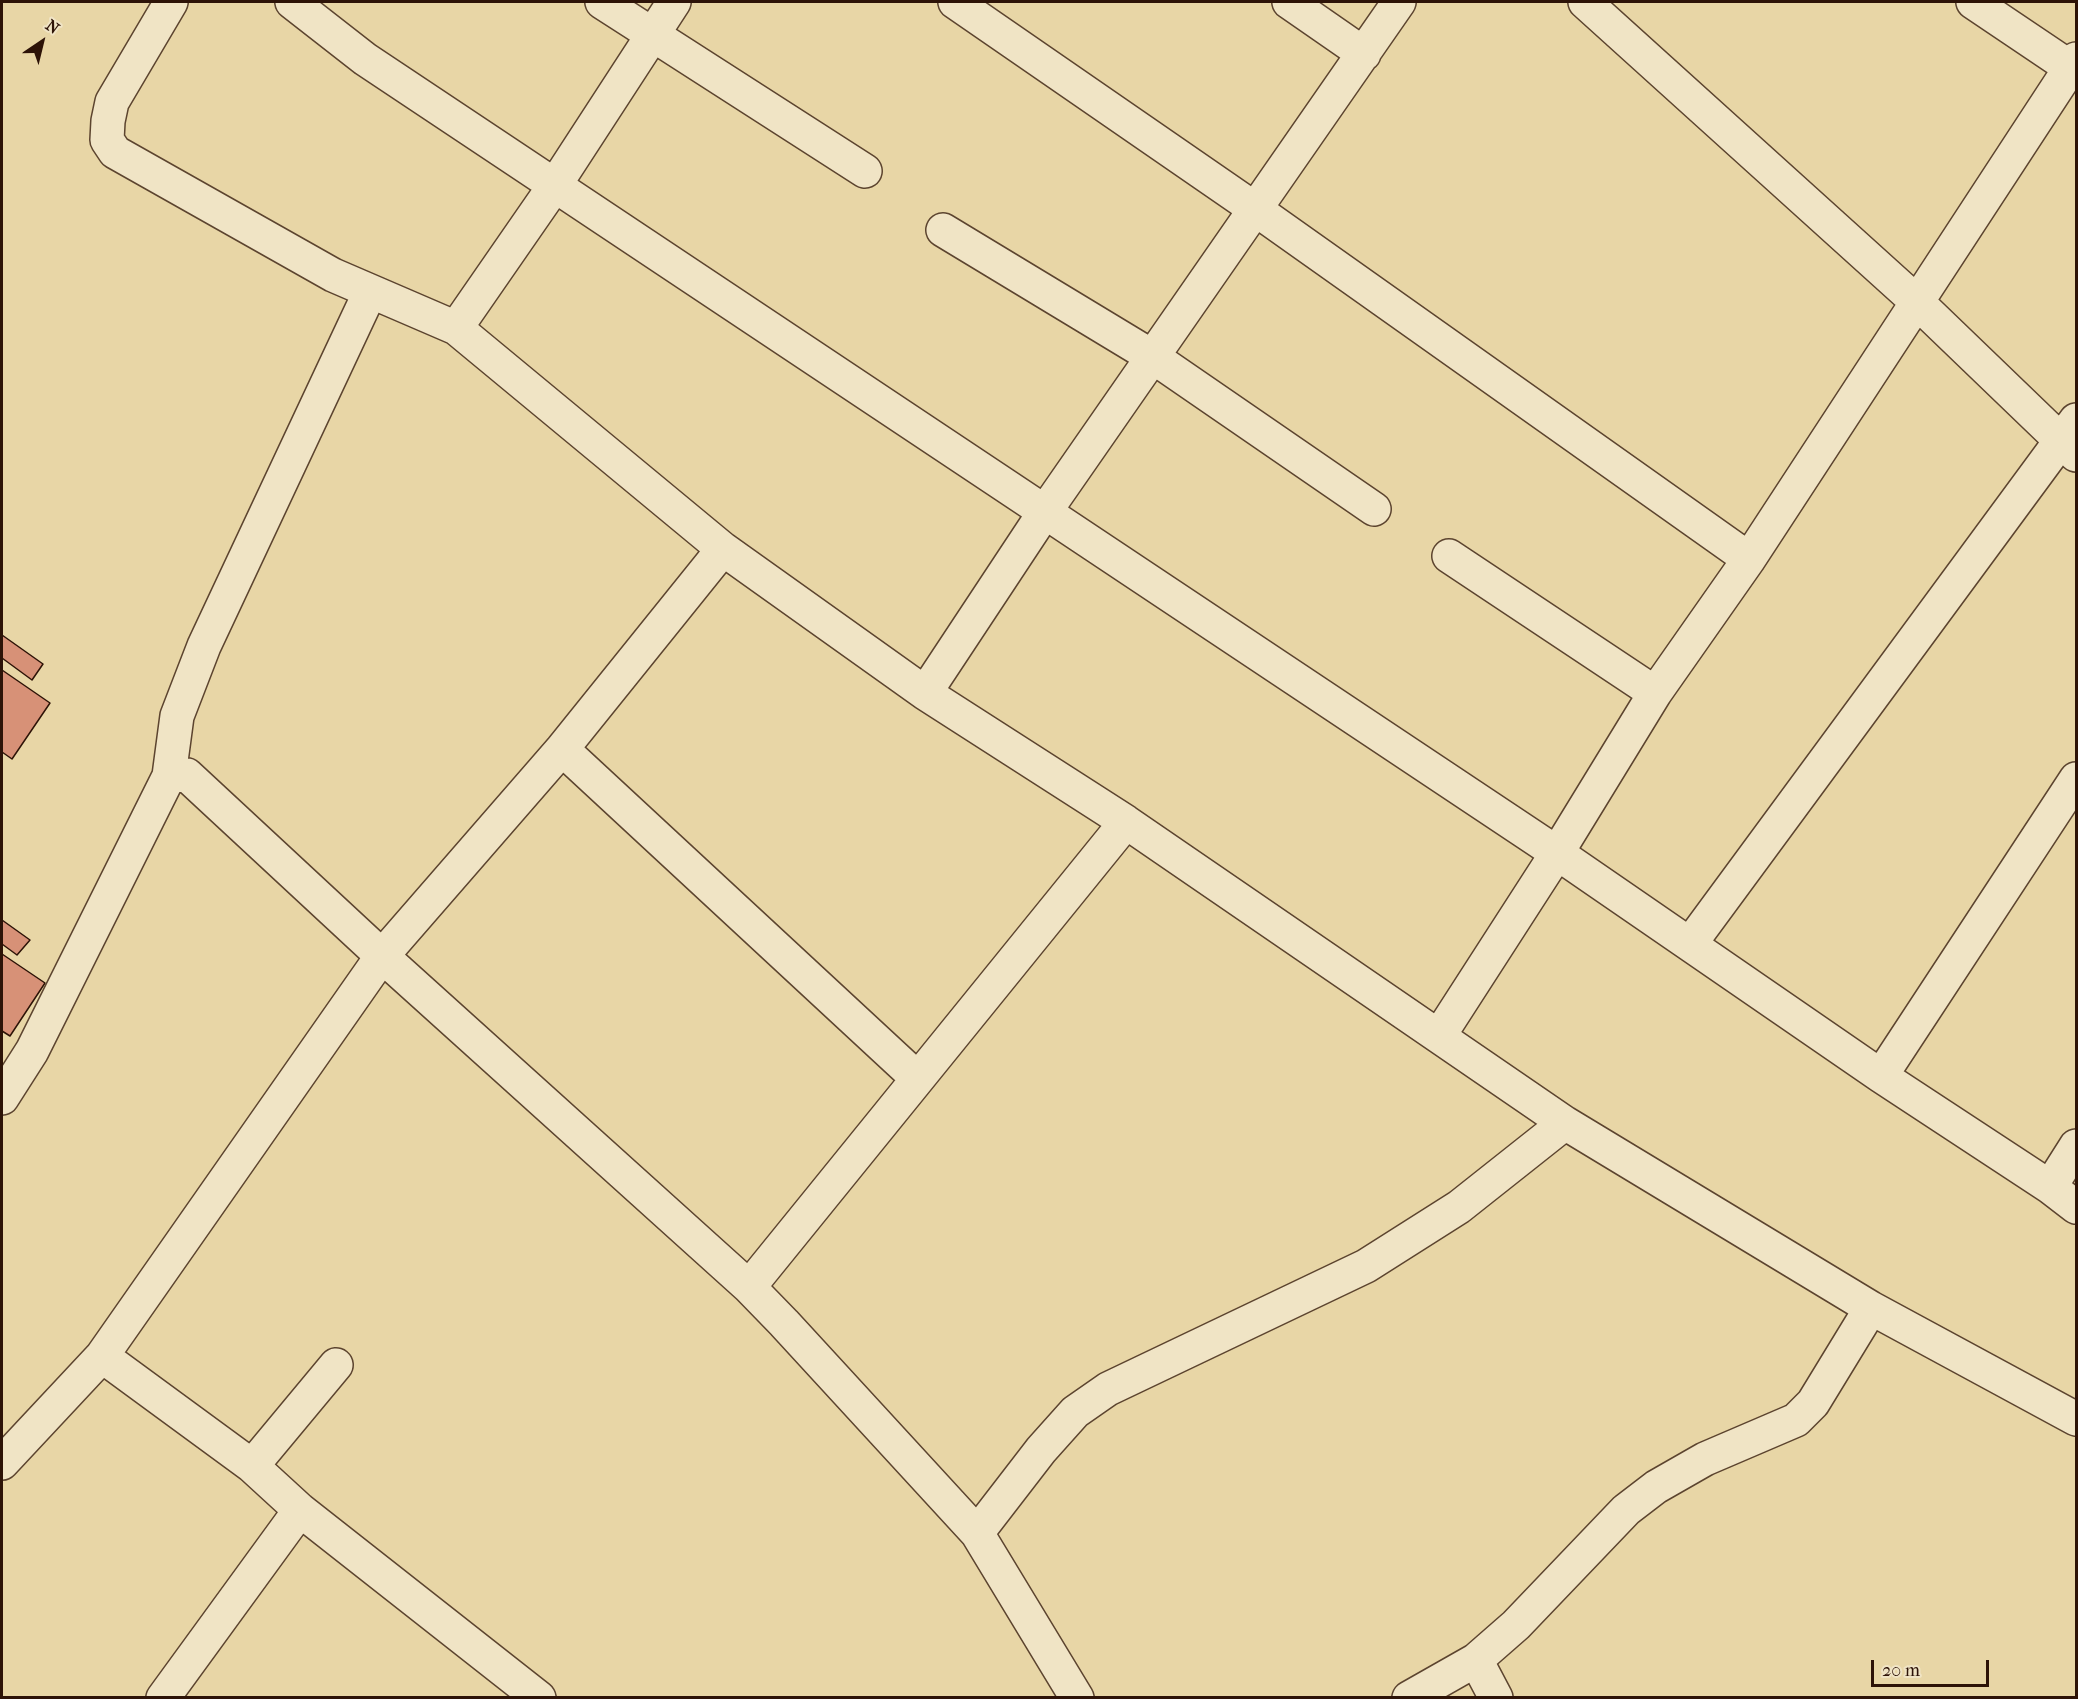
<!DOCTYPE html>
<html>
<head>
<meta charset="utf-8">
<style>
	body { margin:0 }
	#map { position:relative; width:2078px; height:1699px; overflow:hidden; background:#e8d6a6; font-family:"IM FELL French Canon",serif }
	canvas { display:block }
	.frame { position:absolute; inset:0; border:3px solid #2d1307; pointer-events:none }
	.north { position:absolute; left:12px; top:12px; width:60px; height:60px; -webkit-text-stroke:4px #f0e4c5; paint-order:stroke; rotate:35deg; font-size:16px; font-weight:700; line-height:24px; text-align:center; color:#2d1307 }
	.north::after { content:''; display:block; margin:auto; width:21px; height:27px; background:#2d1307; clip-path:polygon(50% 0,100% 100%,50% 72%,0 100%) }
	.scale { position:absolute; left:1871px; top:1660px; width:118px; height:27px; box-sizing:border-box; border:3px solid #2d1307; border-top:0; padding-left:8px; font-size:18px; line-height:21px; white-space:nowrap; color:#2d1307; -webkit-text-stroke:4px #f0e4c5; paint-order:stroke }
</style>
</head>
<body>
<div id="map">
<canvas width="2078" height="1699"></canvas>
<div class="frame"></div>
<div class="north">N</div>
<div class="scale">20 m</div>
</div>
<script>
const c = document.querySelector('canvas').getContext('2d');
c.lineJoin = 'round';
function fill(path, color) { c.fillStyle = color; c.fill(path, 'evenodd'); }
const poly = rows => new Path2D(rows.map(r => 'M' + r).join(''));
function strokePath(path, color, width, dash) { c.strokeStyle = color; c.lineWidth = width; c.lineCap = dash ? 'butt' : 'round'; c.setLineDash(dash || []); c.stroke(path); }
const building = poly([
	[2,635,43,664,32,680,2,658,2,635],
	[2,670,50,703,12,759,2,752,2,670],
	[2,920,30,940,17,955,2,944,2,920],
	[2,954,45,983,10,1036,2,1031,2,954]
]);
fill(building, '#d79177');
strokePath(building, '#2d1307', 1.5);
const minor = poly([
	[171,2,112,102,108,121,107,140,115,152,333,275,456,328,723,549,925,693,1126,822,1565,1123],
	[292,2,365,59,1557,853,1881,1076,2050,1187,2076,1207],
	[602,2,865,171],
	[955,2,1255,209,1749,559],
	[1289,2,1364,54],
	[1585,2,1917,302,2076,455],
	[1973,2,2071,68],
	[943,230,1153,357,1374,509],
	[456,328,555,185,674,2],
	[1449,556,1655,693],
	[925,693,1044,513,1399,2],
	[562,749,917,1078],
	[169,776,187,775,382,956,749,1287,784,1323,977,1533,1077,1698],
	[1690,944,2076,420],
	[1439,1036,1557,853,1655,693,1749,559,2076,59],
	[1881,1076,2076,779],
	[2,1098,32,1051,169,776,177,716,204,646,370,292],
	[2050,1187,2076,1146],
	[749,1287,1126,822],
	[102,1356,252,1466,300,1510,539,1698],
	[2,1463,102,1356,382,956,562,749,723,549],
	[252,1466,336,1365],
	[977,1533,1041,1450,1075,1412,1108,1389,1366,1266,1459,1207,1565,1123,1871,1308,2076,1419],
	[1476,1660,1496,1698],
	[163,1698,300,1510],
	[1409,1698,1476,1660,1516,1625,1626,1510,1656,1487,1705,1459,1796,1420,1813,1403,1871,1308]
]);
strokePath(minor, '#5c442f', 36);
strokePath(minor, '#f0e4c5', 33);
</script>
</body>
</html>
